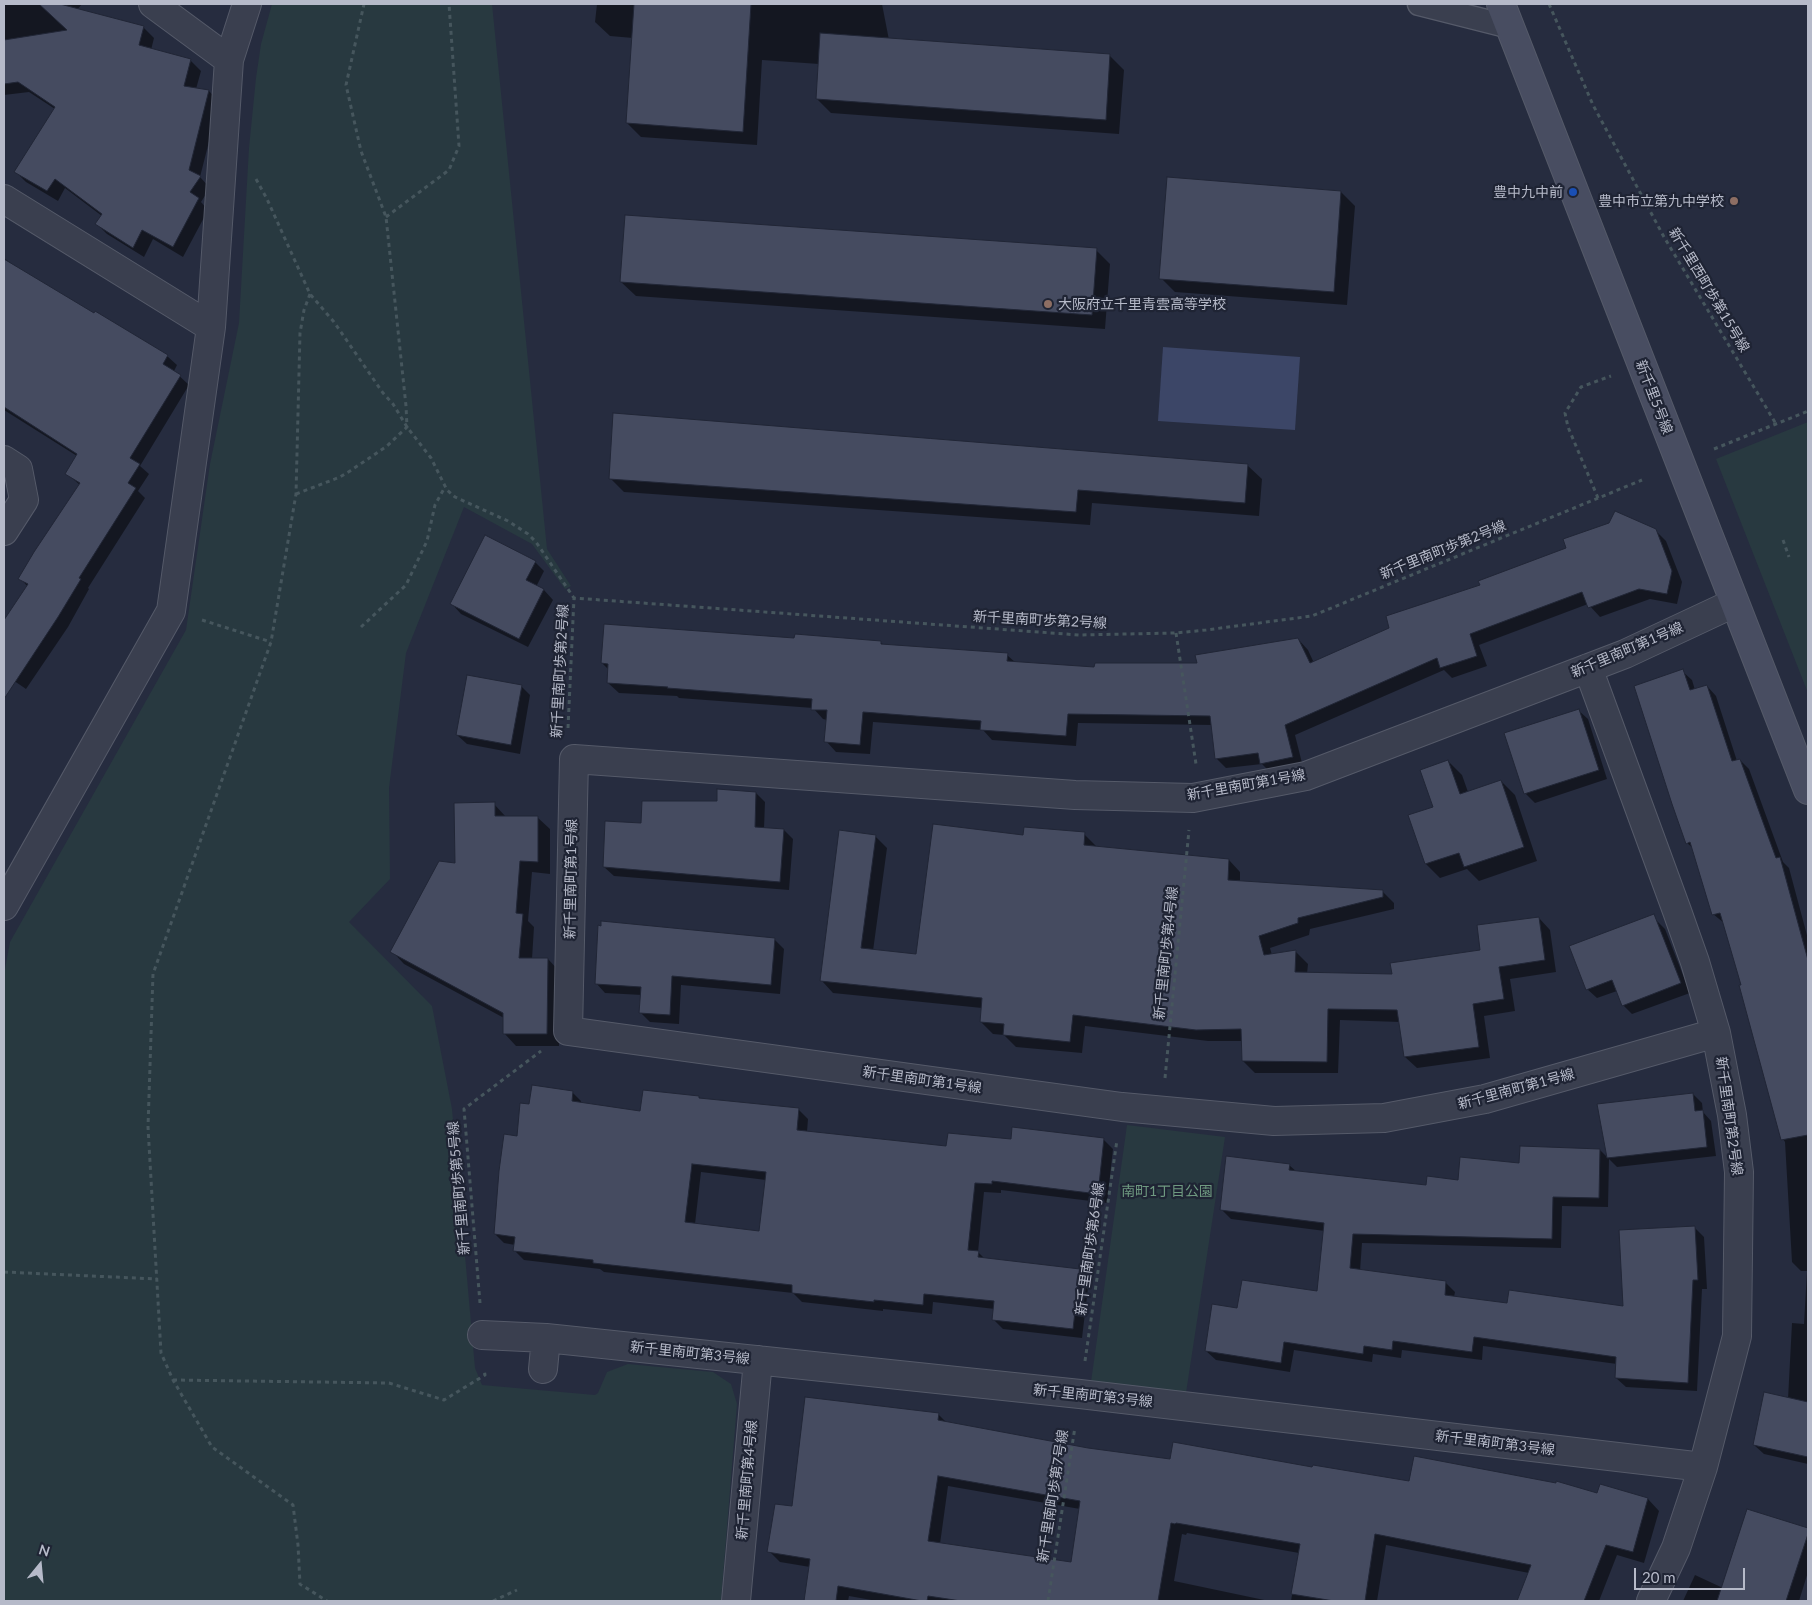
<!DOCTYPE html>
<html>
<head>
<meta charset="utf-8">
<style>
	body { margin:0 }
	#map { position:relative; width:1812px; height:1605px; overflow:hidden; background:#262c3f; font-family:Lato,sans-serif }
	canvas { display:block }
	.frame { position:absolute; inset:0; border:5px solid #b6bac9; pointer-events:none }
	.north { position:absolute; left:15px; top:1540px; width:50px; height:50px; -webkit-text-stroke:4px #1f2434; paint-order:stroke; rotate:17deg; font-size:14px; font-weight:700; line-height:20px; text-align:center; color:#b6bac9 }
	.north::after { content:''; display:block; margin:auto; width:18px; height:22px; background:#b6bac9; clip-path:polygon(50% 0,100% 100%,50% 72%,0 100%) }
	.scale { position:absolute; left:1634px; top:1568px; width:111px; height:22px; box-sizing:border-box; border:2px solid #b6bac9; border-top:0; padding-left:6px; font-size:15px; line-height:18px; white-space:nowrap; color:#b6bac9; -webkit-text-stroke:4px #1f2434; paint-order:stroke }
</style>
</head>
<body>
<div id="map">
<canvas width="1812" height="1605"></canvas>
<div class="frame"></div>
<div class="north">N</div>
<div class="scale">20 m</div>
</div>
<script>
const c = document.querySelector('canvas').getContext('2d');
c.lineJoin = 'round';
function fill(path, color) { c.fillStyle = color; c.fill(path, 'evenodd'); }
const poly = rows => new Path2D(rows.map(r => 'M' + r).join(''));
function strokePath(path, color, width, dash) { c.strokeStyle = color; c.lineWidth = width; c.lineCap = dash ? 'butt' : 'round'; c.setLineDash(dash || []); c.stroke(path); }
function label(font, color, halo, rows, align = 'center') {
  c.font = font + ' Lato,"Noto Sans JP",sans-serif'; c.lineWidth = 4.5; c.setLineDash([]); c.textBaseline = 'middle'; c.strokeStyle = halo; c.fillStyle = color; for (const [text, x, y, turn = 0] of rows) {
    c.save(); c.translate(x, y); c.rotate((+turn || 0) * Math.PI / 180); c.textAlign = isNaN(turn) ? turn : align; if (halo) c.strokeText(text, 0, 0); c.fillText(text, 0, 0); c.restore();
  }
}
fill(poly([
	[272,4,492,4,547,549,571,586,565,589,532,544,464,507,406,653,389,788,390,879,349,922,432,1006,452,1109,475,1368,482,1385,595,1395,598,1393,607,1372,628,1364,713,1372,731,1384,737,1404,721,1601,4,1601,4,974,10,942,186,630,210,464,239,323,249,148,256,78,261,44],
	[1808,422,1808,693,1716,459],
	[1127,1125,1225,1137,1186,1393,1091,1382]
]), '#283940');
fill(poly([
	[1163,347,1300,357,1295,430,1158,421]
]), '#3c4667');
fill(poly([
	[4,4,82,4,77,10,143,27,154,38,151,50,190,60,201,71,196,89,209,91,219,102,200,177,210,188,201,202,208,210,183,257,153,239,144,257,107,234,97,224,102,216,65,188,58,201,26,182,16,172,55,109,29,92,4,95],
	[597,4,882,4,889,40,1110,56,1124,70,1119,134,831,113,817,99,819,64,762,60,757,145,641,137,627,123,633,38,610,36,595,22],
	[1341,192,1355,206,1347,305,1175,292,1161,278],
	[1096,250,1110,264,1105,329,636,296,621,282],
	[4,258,23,272,94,315,96,312,167,356,177,365,174,371,189,385,140,466,149,474,138,491,145,498,88,588,89,589,68,627,26,689,4,674,4,622,28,587,20,578,80,485,66,473,77,456,4,410],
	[1247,465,1262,479,1259,516,1092,503,1090,525,624,492,610,478],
	[1655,530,1666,541,1682,582,1677,604,1650,599,1600,617,1588,604,1479,645,1487,666,1452,678,1444,670,1295,735,1303,767,1272,774,1262,764,1226,768,1216,758,1212,725,1078,723,1076,746,992,740,983,730,873,722,870,754,836,752,826,741,827,720,823,719,813,708,679,698,677,696,619,693,608,683,609,670,602,663,796,639,880,642,884,645,1007,655,1016,663,1096,669,1198,664,1298,639,1308,650,1314,663],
	[535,562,544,571,536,587,544,590,553,600,528,647,461,614,452,604],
	[1682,671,1692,680,1695,690,1707,686,1716,696,1737,761,1740,760,1749,769,1783,862,1789,868,1808,939,1808,1464,1764,1454,1754,1445,1788,1399,1792,1323,1804,1324,1807,1271,1801,1271,1792,1262,1785,1142,1783,1139,1742,986,1724,923,1713,914,1694,849,1687,843],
	[521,686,530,695,520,754,467,744,457,735],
	[1578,710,1588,719,1607,779,1535,803,1525,793],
	[1448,761,1462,775,1468,792,1501,781,1515,795,1537,861,1479,881,1467,869,1440,878,1426,864,1434,807],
	[756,793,765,802,764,829,784,830,793,839,789,890,614,876,604,867,642,824,718,802],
	[494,804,506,817,537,817,550,829,550,874,532,872,528,921,534,927,532,959,548,959,560,972,559,1046,516,1046,504,1033,504,1018,404,964,392,951,456,865],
	[1084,834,1096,846,1096,847,1229,860,1240,872,1240,882,1382,891,1394,903,1394,909,1310,929,1309,935,1270,948,1272,955,1296,952,1308,964,1307,974,1393,976,1481,951,1539,918,1550,930,1556,972,1510,979,1515,1011,1484,1016,1490,1058,1417,1068,1405,1057,1400,1022,1340,1020,1338,1073,1255,1073,1243,1061,1243,1041,1208,1041,1085,1026,1082,1053,1016,1047,1004,1035,993,1034,981,1022,982,1008,833,993,822,981,875,836,887,848,873,951,917,955,1025,837],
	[1655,919,1665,929,1690,993,1632,1014,1623,1005,1617,991,1597,998,1587,989],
	[602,927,775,940,784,949,780,994,681,985,679,1024,650,1022,641,1013,642,995,605,993,596,983],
	[572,1092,581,1101,581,1103,641,1112,699,1097,701,1100,799,1110,808,1119,807,1132,947,1148,1012,1140,1013,1128,1104,1140,1113,1149,1107,1203,1001,1190,1001,1193,984,1192,978,1252,985,1259,1079,1270,1089,1280,1082,1338,1003,1329,993,1319,995,1309,933,1302,932,1314,883,1309,883,1311,802,1302,793,1293,604,1272,600,1269,524,1260,514,1250,515,1245,504,1243,495,1234,518,1137,530,1105],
	[701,1172,766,1180,760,1232,695,1224],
	[1693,1094,1702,1103,1703,1112,1711,1121,1716,1156,1617,1167,1609,1159,1608,1207,1562,1206,1561,1248,1362,1243,1360,1271,1445,1282,1455,1292,1454,1297,1508,1305,1624,1307,1695,1228,1704,1237,1707,1289,1702,1289,1697,1391,1626,1387,1616,1378,1617,1364,1483,1346,1482,1360,1402,1350,1401,1358,1373,1354,1372,1362,1294,1350,1290,1372,1216,1360,1206,1351,1238,1310,1318,1293,1325,1231,1231,1219,1221,1209,1289,1165,1297,1172,1427,1186,1459,1181,1521,1164,1600,1150,1608,1158,1598,1105],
	[938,1414,947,1423,1088,1449,1171,1460,1314,1468,1410,1482,1598,1494,1600,1486,1648,1499,1659,1511,1644,1563,1617,1555,1599,1601,1518,1601,1529,1573,1386,1545,1377,1601,1291,1601,1299,1553,1187,1533,1186,1535,1182,1534,1174,1581,1269,1601,877,1601,849,1596,848,1601,805,1601,810,1567,780,1562,769,1551,793,1508],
	[948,1486,1080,1509,1072,1564,940,1544],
	[1748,1510,1808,1529,1808,1572,1799,1601,1683,1601,1695,1575,1723,1588]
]), '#0007');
const building = poly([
	[39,4,60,4,144,26,139,45,191,59,184,86,209,90,189,170,201,176,190,192,199,198,173,247,142,230,133,248,95,224,102,214,55,179,47,191,14,172,55,107,18,82,4,84,4,40,67,30,39,4],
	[634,4,751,4,743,132,626,123,634,4],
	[820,33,1110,54,1106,120,816,99,820,33],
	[1167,177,1341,191,1334,292,1159,279,1167,177],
	[625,215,1097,248,1092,315,620,282,625,215],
	[4,259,94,313,95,311,168,355,163,364,181,375,130,458,140,464,128,483,136,488,79,578,81,579,58,617,4,699,4,620,28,584,18,579,34,552,80,483,65,474,77,454,4,407,4,259],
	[613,413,1248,464,1245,503,1078,490,1076,512,609,479,613,413],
	[1615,511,1656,529,1672,571,1667,594,1639,589,1588,608,1582,592,1470,634,1477,656,1440,668,1437,658,1285,725,1293,757,1260,764,1258,753,1215,759,1210,716,1068,714,1066,736,980,730,981,721,863,712,860,745,824,742,827,710,811,710,812,699,667,688,668,687,607,683,608,664,601,663,604,624,794,638,795,634,881,641,881,644,1008,653,1007,661,1094,667,1095,663,1197,663,1195,655,1298,638,1310,663,1389,628,1386,616,1480,585,1478,581,1566,548,1563,539,1609,523,1615,511],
	[485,535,536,561,526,580,544,589,519,639,450,604,485,535],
	[1683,669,1690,690,1707,685,1732,761,1740,759,1776,858,1780,857,1808,960,1808,1135,1781,1140,1739,985,1741,985,1720,913,1712,915,1690,842,1686,844,1672,804,1634,686,1683,669],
	[467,675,522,685,511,745,456,735,467,675],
	[1579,709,1599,770,1524,794,1504,733,1579,709],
	[1448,760,1460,794,1501,780,1524,847,1464,867,1459,853,1425,864,1408,815,1433,807,1420,770,1448,760],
	[717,789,756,792,755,827,784,829,780,882,603,867,605,821,641,823,642,801,717,801,717,789],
	[495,802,495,816,538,816,538,862,520,861,516,913,523,914,519,958,548,958,547,1034,503,1034,503,1013,390,952,439,861,455,863,454,803,495,802],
	[933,824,1023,835,1024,827,1085,832,1084,845,1229,859,1228,880,1383,890,1383,897,1298,918,1298,923,1259,936,1264,955,1296,950,1295,972,1392,974,1390,963,1480,950,1477,925,1539,917,1545,960,1499,967,1504,999,1473,1004,1479,1047,1404,1057,1397,1010,1328,1009,1327,1062,1242,1061,1241,1029,1196,1030,1073,1015,1070,1042,1003,1035,1004,1024,980,1022,982,998,820,981,839,830,876,835,861,948,916,954,933,824],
	[1654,914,1681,983,1622,1006,1612,980,1586,990,1569,946,1654,914],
	[601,921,775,938,771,985,672,976,670,1015,639,1013,641,987,595,984,598,925,601,926,601,921],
	[532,1085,573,1091,572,1101,640,1111,643,1090,699,1096,699,1098,799,1108,797,1130,946,1146,948,1133,1011,1139,1012,1127,1104,1138,1098,1194,992,1181,992,1184,975,1183,968,1250,979,1251,978,1257,1080,1269,1073,1329,992,1320,994,1301,924,1294,923,1305,874,1300,874,1302,792,1293,792,1285,593,1263,593,1260,513,1251,515,1237,494,1234,499,1171,504,1134,517,1136,520,1103,529,1104,532,1085],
	[692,1164,766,1172,759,1231,685,1222,692,1164],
	[1693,1093,1695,1111,1703,1110,1707,1147,1607,1158,1597,1104,1693,1093],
	[1520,1146,1600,1149,1599,1198,1553,1197,1552,1239,1353,1234,1350,1268,1446,1281,1445,1295,1507,1303,1509,1290,1623,1306,1619,1230,1695,1226,1698,1280,1693,1280,1688,1383,1615,1378,1616,1357,1474,1337,1472,1352,1393,1341,1392,1350,1364,1346,1363,1354,1284,1342,1281,1363,1205,1351,1212,1304,1237,1308,1242,1280,1317,1291,1324,1223,1220,1210,1226,1156,1290,1164,1289,1170,1426,1185,1427,1176,1458,1180,1460,1157,1519,1163,1520,1146],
	[1764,1392,1808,1402,1808,1457,1753,1445,1764,1392],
	[805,1397,939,1413,938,1420,1088,1448,1170,1459,1173,1442,1312,1467,1313,1465,1409,1481,1414,1456,1556,1483,1556,1481,1597,1493,1600,1484,1648,1498,1633,1552,1606,1545,1584,1601,1517,1601,1531,1565,1375,1534,1365,1601,1334,1601,1291,1594,1300,1544,1176,1523,1175,1524,1171,1523,1158,1601,961,1601,928,1596,927,1601,922,1601,838,1586,836,1601,804,1601,810,1559,767,1552,775,1504,792,1506,805,1397],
	[938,1476,1080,1501,1071,1562,928,1541,938,1476],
	[1747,1509,1808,1528,1808,1534,1786,1601,1717,1601,1747,1509]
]);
fill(building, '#454b60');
strokePath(building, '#212636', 1);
const lane = poly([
	[1419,4,1510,27]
]);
const street = poly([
	[153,4,229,60],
	[4,199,211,327],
	[4,460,18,469,24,500,4,531],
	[1588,668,1677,911,1695,962,1716,1033,1732,1115,1739,1172,1737,1336,1703,1467,1676,1548,1651,1601],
	[4,906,171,611,211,327,229,60,247,4],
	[1716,1033,1485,1099,1384,1118,1274,1121,1122,1107,568,1031,574,759,1075,795,1193,798,1306,776,1625,654,1734,603],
	[482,1335,546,1338,1080,1394,1703,1467],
	[543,1369,546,1338],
	[736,1601,758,1360]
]);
const secondary = poly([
	[1501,4,1808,790]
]);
strokePath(lane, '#555a69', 25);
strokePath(street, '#555a69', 30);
strokePath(secondary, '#555a69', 30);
strokePath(poly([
	[1549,4,1593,105,1664,237,1776,424],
	[256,179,267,199,310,294,334,322,383,393,393,404,407,427,431,458,447,490,455,497,508,521,528,534,536,542,574,598],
	[386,217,449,170,459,146,449,4],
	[310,294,304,310,300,333,296,494,271,642,153,974,148,1127,161,1353,173,1380,212,1447,293,1505,298,1545,300,1584,327,1601],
	[1714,449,1808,411],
	[296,494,340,477,350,471,387,446,407,427,406,406,386,217,361,151,346,85,364,4],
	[1598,498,1568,427,1565,413,1581,387,1611,376],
	[1783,540,1789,557],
	[202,620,271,642],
	[361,627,406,585,427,541,435,505,445,487],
	[1176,633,1196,764],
	[568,728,574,598,1079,635,1176,633,1206,630,1312,616,1642,480],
	[1165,1078,1189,830],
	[4,1272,157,1279],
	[480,1303,464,1109,541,1051],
	[1085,1361,1117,1140],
	[173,1380,389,1383,444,1400,485,1375,484,1369],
	[493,1601,517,1590],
	[1048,1601,1075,1427]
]), '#46565d', 3, [4, 4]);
strokePath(lane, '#3a3f4f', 22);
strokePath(street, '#3a3f4f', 28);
strokePath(secondary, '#484d61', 28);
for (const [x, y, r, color] of [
	[1573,192,5,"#1a4fb4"],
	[1734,201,5,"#8d6e63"],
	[1048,304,5,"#8d6e63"]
]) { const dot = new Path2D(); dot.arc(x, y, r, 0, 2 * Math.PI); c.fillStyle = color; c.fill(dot); strokePath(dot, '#1f2434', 2); }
label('14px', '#b6bac9', '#1f2434', [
	["豊中九中前",1563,192],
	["豊中市立第九中学校",1724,201],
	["大阪府立千里青雲高等学校",1058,304,"left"]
], 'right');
label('14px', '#b6bac9', '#1f2434', [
	["新千里西町歩第15号線",1709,290,59],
	["新千里5号線",1654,397,69],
	["新千里南町歩第2号線",1443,550,-22],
	["新千里南町歩第2号線",1040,620,3],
	["新千里南町第1号線",1627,650,-23],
	["新千里南町歩第2号線",560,671,-87],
	["新千里南町第1号線",1246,785,-10],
	["新千里南町第1号線",571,879,-89],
	["新千里南町歩第4号線",1166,953,-84],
	["新千里南町第1号線",922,1080,8],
	["新千里南町第1号線",1516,1089,-15],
	["新千里南町第2号線",1729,1116,82],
	["新千里南町歩第5号線",459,1188,-95],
	["新千里南町歩第6号線",1090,1249,-82],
	["新千里南町第3号線",690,1353,6],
	["新千里南町第3号線",1093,1396,6],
	["新千里南町第3号線",1495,1443,7],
	["新千里南町第4号線",747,1480,-85],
	["新千里南町歩第7号線",1053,1496,-81]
]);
label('14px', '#6e9980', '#1f2434', [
	["南町1丁目公園",1167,1191]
]);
</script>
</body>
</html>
